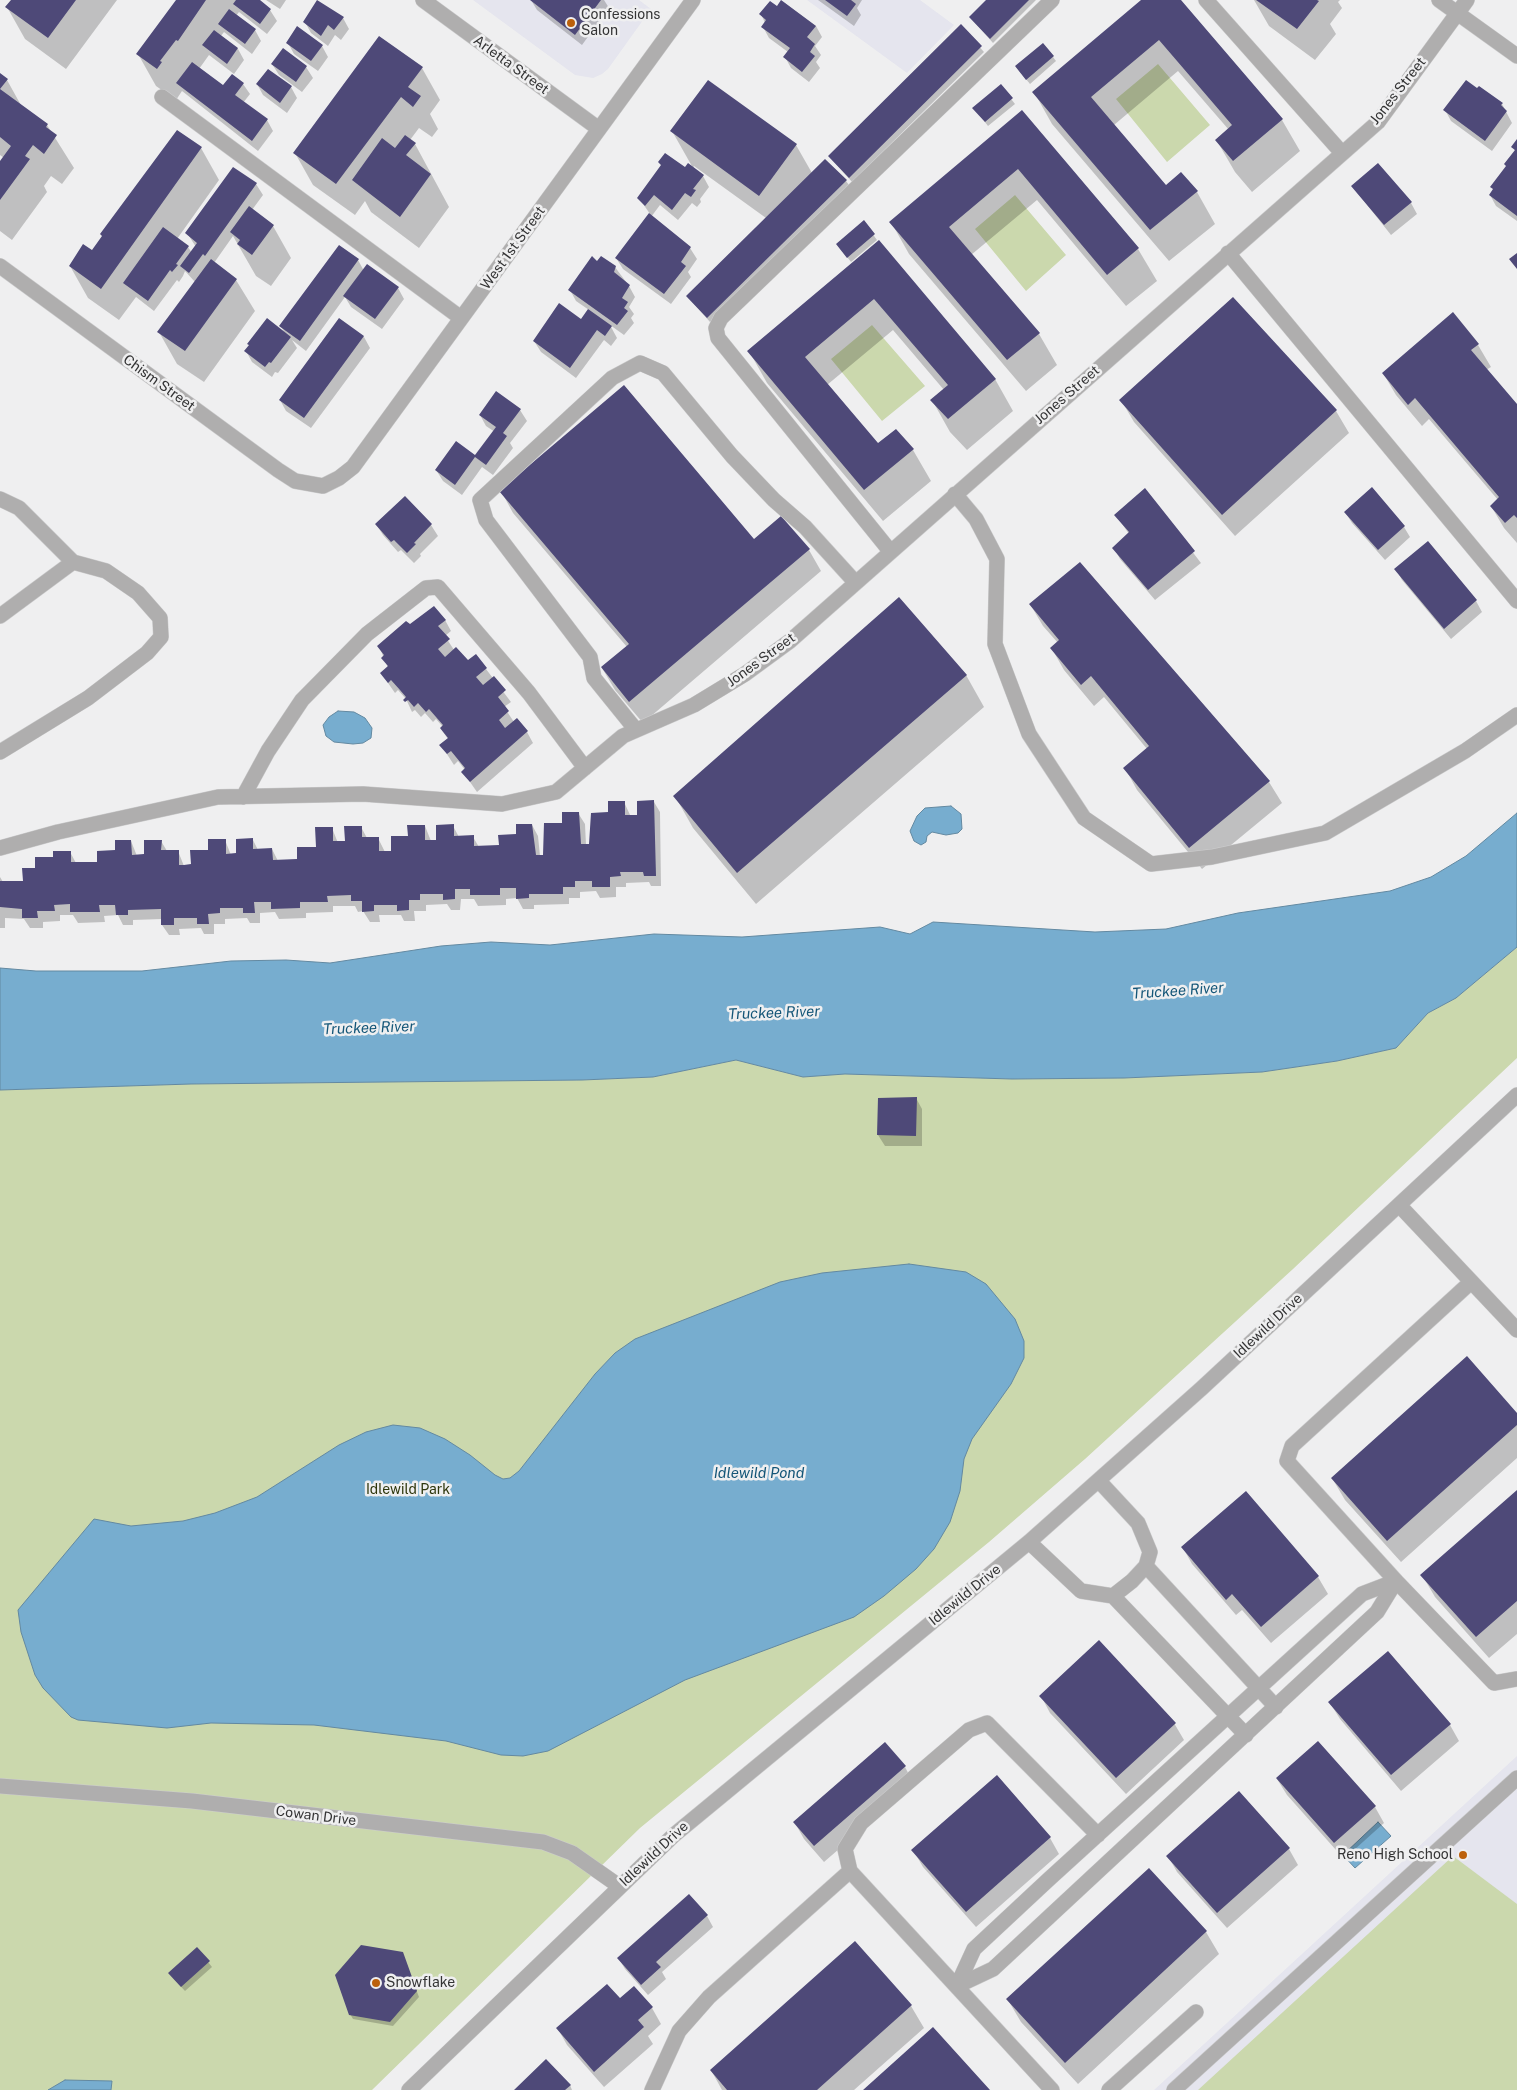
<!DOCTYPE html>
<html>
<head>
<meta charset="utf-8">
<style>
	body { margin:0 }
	canvas { display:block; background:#efeff0 }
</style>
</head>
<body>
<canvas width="1517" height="2090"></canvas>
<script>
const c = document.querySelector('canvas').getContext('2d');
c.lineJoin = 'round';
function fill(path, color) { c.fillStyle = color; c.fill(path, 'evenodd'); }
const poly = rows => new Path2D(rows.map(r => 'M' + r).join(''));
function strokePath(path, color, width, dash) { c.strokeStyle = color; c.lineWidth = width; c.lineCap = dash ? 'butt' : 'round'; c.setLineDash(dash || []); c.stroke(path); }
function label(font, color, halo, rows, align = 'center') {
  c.font = font + ' "Public Sans",sans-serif'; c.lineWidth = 5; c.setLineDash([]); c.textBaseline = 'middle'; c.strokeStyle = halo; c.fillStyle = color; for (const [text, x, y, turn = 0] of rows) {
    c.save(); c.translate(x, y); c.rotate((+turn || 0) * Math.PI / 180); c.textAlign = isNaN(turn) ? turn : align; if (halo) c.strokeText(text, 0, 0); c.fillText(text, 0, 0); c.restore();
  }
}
fill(poly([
	[473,0,639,0,651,9,608,69,602,74,593,78,575,75],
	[807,0,920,0,954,25,907,73],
	[1517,1756,1517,2090,1154,2090,1302,1954]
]), '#e5e5ee');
fill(poly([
	[1158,64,1210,125,1167,162,1116,99],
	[1015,195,1066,255,1026,291,975,229],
	[872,325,925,386,882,421,831,359],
	[1517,947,1517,1058,1293,1269,1085,1459,989,1542,640,1828,372,2090,0,2090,0,1090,191,1084,582,1080,653,1077,736,1060,803,1077,845,1074,1012,1079,1124,1078,1262,1072,1337,1061,1396,1048,1428,1013,1456,998],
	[1453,1856,1517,1904,1517,2090,1198,2090]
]), '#cbd8ad');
const water = poly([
	[338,711,354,712,365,718,372,728,371,738,363,743,353,744,334,742,326,736,323,725,329,717,338,711],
	[951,806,961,814,962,829,958,833,946,835,932,832,927,836,926,842,921,845,914,841,910,831,917,816,925,808,951,806],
	[1517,813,1517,947,1456,998,1428,1013,1396,1048,1337,1061,1262,1072,1124,1078,1012,1079,845,1074,803,1077,736,1060,653,1077,582,1080,191,1084,0,1090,0,968,36,971,142,971,231,961,286,960,330,963,441,946,491,942,550,945,654,934,742,937,880,927,910,934,933,922,1095,932,1166,929,1238,913,1390,891,1431,877,1466,856,1517,813],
	[909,1264,966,1272,986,1284,1015,1319,1024,1341,1024,1358,1011,1384,972,1439,964,1459,960,1491,950,1522,934,1549,916,1569,884,1596,854,1617,685,1680,548,1751,523,1756,501,1755,446,1741,314,1725,211,1723,167,1728,78,1720,71,1717,43,1688,35,1675,21,1632,18,1610,94,1519,131,1526,183,1521,215,1513,257,1497,339,1445,366,1432,393,1425,420,1428,445,1439,470,1455,495,1475,503,1479,510,1478,519,1471,595,1374,615,1353,635,1339,780,1282,822,1273,909,1264],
	[1378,1822,1391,1836,1355,1868,1343,1855,1378,1822],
	[65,2080,112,2081,111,2090,48,2090,65,2080]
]);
fill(water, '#77adcf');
strokePath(water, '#6389a1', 1);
fill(poly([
	[12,0,117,0,66,69,25,39,7,7],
	[178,0,258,0,270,10,277,21,267,34,239,12,236,16,255,30,261,41,252,54,224,32,221,36,238,49,244,60,234,74,209,55,199,69,223,87,243,84,250,94,243,103,267,120,273,131,258,151,182,91,176,100,156,86,138,54],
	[266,0,286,0,280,9],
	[531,0,604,0,609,8,582,45,537,10],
	[818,0,862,0,857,8,861,15,854,26],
	[988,0,1036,0,993,43,970,17],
	[1143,0,1179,0,1282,120,1300,151,1252,192,1235,172,1217,141,1229,130,1178,71,1114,125,1166,187,1181,174,1197,192,1215,224,1169,261,1052,124,1034,92],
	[1254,0,1340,0,1338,2,1342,8,1330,24,1336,34,1315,60,1269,26],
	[782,1,816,26,822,37,815,46,821,55,816,62,820,68,809,82,791,68,785,57,788,52,769,38,763,27,765,23,761,14,777,8],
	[343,18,349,29,341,40,335,35,328,46,311,33,305,22],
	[961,26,984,52,852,182,829,156],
	[288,43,322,46,328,57,318,71,294,54],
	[1053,57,1056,61,1030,84,1016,67],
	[272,64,306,67,313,78,302,92,279,75],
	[422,68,440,100,430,114,438,129,432,137,419,128,410,140,415,144,449,207,419,248,371,212,365,201,355,215,313,185,295,153],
	[0,75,7,80,22,107,47,125,74,168,62,184,51,176,44,186,47,192,12,240,0,231,0,163,4,158,0,155],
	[257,84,291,87,297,98,287,113,263,95],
	[1001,86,1015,104,988,126,974,108],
	[1502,104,1512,123,1492,151,1451,121,1445,110],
	[1022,112,1138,249,1157,281,1126,306,1037,200,971,255,1039,334,1057,365,1026,391,909,254,891,222],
	[672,131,796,145,812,173,846,181,849,185,710,322,687,296,766,218,694,166,693,168,703,176,709,187,700,199,701,202,697,207,692,203,678,220,660,205,651,217,690,248,697,259,688,272,691,277,671,304,623,269,616,258,650,214,639,198,686,169,693,168],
	[1517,141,1517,221,1496,206,1490,195,1494,190,1492,187,1507,167,1515,151,1513,147],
	[201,148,219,180,177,239,188,247,192,253,196,247,187,233,233,169,256,184,263,195,252,210,273,226,291,258,271,286,256,276,233,236,214,263,236,280,255,311,204,382,177,364,159,332,195,282,185,271,183,276,179,282,177,280,154,311,136,297,119,320,88,298,70,266,92,251],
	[1352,186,1411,203,1417,214,1391,235],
	[864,222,877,240,851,262,837,244],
	[879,242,995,379,1013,411,967,450,950,432,932,400,944,390,893,330,827,385,878,444,896,430,913,450,931,481,883,521,767,383,749,351],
	[358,260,364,271,398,288,404,299,382,329,351,307,345,297,306,351,292,340,297,348,278,373,275,372,272,377,252,362,246,351,250,346,248,344,285,334,281,326],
	[597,263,615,267,629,286,635,297,629,307,634,314,631,318,634,323,624,335,610,325,617,338,611,346,604,340,576,378,541,352,534,341,582,321,589,310,576,301,570,290],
	[1453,313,1478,345,1491,367,1486,370,1517,406,1517,543,1504,528,1491,506,1498,500,1429,419,1422,426,1396,395,1383,373],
	[339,320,364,337,370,348,311,428,286,411,280,400],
	[496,392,520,410,527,421,510,443,513,448,493,475,482,467,462,495,443,481,436,470,475,457,495,432,486,426,480,415],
	[1121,400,1336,411,1349,433,1235,536,1134,422],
	[1145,490,1201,563,1155,600,1120,559,1114,548,1129,534,1116,515],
	[501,491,809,550,821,571,643,723,615,690,602,668,627,647,513,513],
	[405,498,431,525,438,536,420,554,421,556,414,563,401,550,398,552,383,535,376,524],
	[1345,512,1404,527,1410,537,1385,560,1352,523],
	[1396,569,1476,601,1482,612,1451,639,1402,580],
	[1030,604,1269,782,1282,803,1202,869,1137,790,1125,768,1147,749,1104,697,1094,706,1064,670,1052,649,1058,643,1043,626],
	[445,620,451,631,445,636,454,650,468,662,486,669,511,702,504,707,514,722,517,719,527,732,533,743,477,792,463,772,465,770,458,761,454,765,441,745,448,739,441,729,443,727,436,719,433,722,425,713,421,717,415,710,412,712,406,699,398,690,395,693,381,673,388,668,379,646,409,626],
	[966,675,984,707,756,904,693,828,675,796],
	[624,802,631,817,639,816,654,802,660,812,661,886,651,886,649,882,626,883,626,887,616,887,616,897,600,898,596,891,580,892,580,898,569,898,569,904,534,905,534,909,523,909,517,898,506,899,506,905,478,906,474,899,461,899,460,910,451,910,447,904,426,905,426,911,414,911,415,921,404,921,401,915,379,915,380,922,370,922,363,911,358,912,355,906,333,906,333,912,306,913,306,918,279,919,275,912,260,913,260,923,250,923,247,918,225,919,225,924,214,924,214,934,204,934,201,928,179,929,180,935,169,935,162,925,162,919,133,920,133,925,123,925,118,915,104,916,105,922,78,923,73,915,60,915,60,921,43,922,43,928,30,928,24,919,5,918,5,928,0,928,0,877,3,882,24,882,37,869,55,858,70,852,76,863,98,863,131,841,137,856,145,856,161,841,167,851,178,851,184,866,192,865,225,840,231,855,238,855,253,840,258,850,272,849,278,861,298,860,317,848,332,828,338,843,346,843,361,827,367,838,378,838,385,852,392,852,425,826,431,841,438,841,453,826,459,837,473,837,479,847,500,847,532,825,538,836,540,856,544,856,563,824,578,813,585,824,586,845,590,845,609,813],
	[916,1098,922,1109,922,1146,885,1146,878,1135],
	[1517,1414,1517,1458,1401,1562,1345,1500,1332,1478],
	[1517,1491,1517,1634,1489,1658,1435,1597,1422,1575],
	[1246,1493,1318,1577,1328,1594,1271,1643,1242,1610,1236,1615,1192,1564,1183,1548],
	[1388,1653,1450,1725,1459,1741,1401,1791,1340,1719,1330,1703],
	[1041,1696,1174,1723,1184,1740,1126,1794,1050,1713],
	[905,1767,914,1784,824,1862,804,1839,795,1823],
	[1277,1779,1375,1807,1384,1823,1344,1859,1287,1795],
	[1050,1838,1059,1854,976,1927,923,1867,913,1850],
	[1289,1849,1298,1865,1227,1928,1177,1872,1168,1856],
	[1149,1870,1206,1932,1219,1954,1078,2084,1021,2022,1008,2000],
	[707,1916,713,1927,662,1972,666,1979,648,1995,625,1969,619,1959],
	[855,1943,911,2006,924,2028,854,2090,722,2090,711,2070],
	[197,1948,212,1967,185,1991,173,1978],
	[402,1953,419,1997,393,2026,353,2019,350,2014],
	[620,2000,652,2008,661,2024,648,2036,653,2044,604,2087,567,2045,558,2029],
	[570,2085,572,2090,516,2090]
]), '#0003');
fill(poly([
	[11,0,76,0,48,38,5,7],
	[176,0,206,0,178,41,176,40,160,61,162,62,157,69,136,54],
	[236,0,260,0,271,9,260,24,233,4],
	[317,0,344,17,334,30,328,25,321,36,303,22],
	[530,0,601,0,575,35],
	[781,0,816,26,807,37,815,44,810,52,815,56,802,72,783,57,790,48,761,27,766,20,759,14,770,1,777,6],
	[825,0,851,0,856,4,847,16],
	[986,0,1029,0,990,39,969,17],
	[1141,0,1181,0,1283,119,1233,161,1215,140,1232,125,1159,40,1091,97,1166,185,1181,172,1198,191,1150,230,1032,92],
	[1256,0,1317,0,1319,1,1297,29],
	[229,9,256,29,245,44,218,24],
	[961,24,982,46,849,178,828,156],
	[297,26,323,45,311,61,286,43],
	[214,30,238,48,227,64,202,45],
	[379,36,423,67,408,87,421,96,413,107,401,97,336,184,293,153],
	[1043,43,1054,56,1026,80,1015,66],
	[283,48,307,66,296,82,271,64],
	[192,62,223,85,232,74,244,83,235,95,268,119,252,141,176,83],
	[268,69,292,86,280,103,256,84],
	[0,73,8,79,0,89,48,124,46,127,57,135,44,154,33,145,25,156,30,159,0,200,0,161,11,146,0,137],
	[708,80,797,144,759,196,670,131],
	[1466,80,1477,88,1479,86,1503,103,1501,105,1507,111,1485,141,1443,110],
	[1001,84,1013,98,985,122,972,108],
	[1022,110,1139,248,1107,275,1018,169,949,227,1040,333,1007,360,889,222],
	[177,130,202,147,101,289,69,266,83,244,92,250,102,236,100,234],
	[405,135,416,143,406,155,431,174,400,217,352,180,382,138,395,148],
	[1517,139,1517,216,1489,195,1493,189,1490,187,1506,166,1504,164,1515,150,1511,147],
	[665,153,685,167,688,163,704,175,693,189,696,190,691,197,685,193,672,210,654,195,645,206,637,198,661,165,658,162],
	[825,159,847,180,707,318,686,296],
	[1378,163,1412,202,1384,225,1351,186],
	[233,167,257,183,205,256,203,254,189,273,180,266,197,243,185,233],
	[249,206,274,225,252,255,237,244,240,240,230,232],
	[649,213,691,247,681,262,686,266,664,294,615,258],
	[864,220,875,234,847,258,836,244],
	[163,227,189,246,176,264,178,265,172,272,170,270,148,301,123,283],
	[879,240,996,379,948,419,930,400,948,385,874,299,805,357,878,443,896,429,914,449,864,490,747,351],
	[339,245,359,259,300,341,279,326],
	[1517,253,1517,269,1509,259],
	[592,256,597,261,601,256,616,266,614,272,630,285,622,298,628,302,624,308,628,311,617,325,568,290],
	[211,259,237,279,185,351,157,332],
	[367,264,399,287,375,319,343,296],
	[1233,297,1337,410,1222,515,1119,400],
	[559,303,581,319,588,309,612,326,605,336,597,330,570,368,533,341],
	[1453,312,1479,344,1471,350,1517,404,1517,518,1514,515,1505,523,1490,506,1499,497,1415,398,1408,405,1382,373],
	[267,318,291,337,271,363,269,362,265,367,244,351,249,345,247,344],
	[339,318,364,336,304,418,279,400],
	[624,385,754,539,781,516,810,549,629,702,601,667,629,644,499,491],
	[496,391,521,409,503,433,507,436,486,465,475,457,455,485,435,470,456,441,475,455,496,427,479,415],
	[1372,487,1405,526,1378,550,1344,512],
	[1145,488,1195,551,1148,590,1112,548,1129,532,1114,515],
	[405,496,432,524,414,543,416,544,407,553,394,540,391,542,375,524],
	[1428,541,1477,600,1444,629,1394,569],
	[1080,562,1270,781,1189,848,1123,768,1149,746,1091,676,1081,685,1050,648,1059,640,1029,604],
	[899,597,967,675,737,873,673,796],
	[434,606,446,620,438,626,450,639,438,649,445,657,456,647,468,660,476,654,487,668,476,677,483,685,494,676,506,690,498,697,509,711,499,720,505,728,517,718,528,731,470,782,461,772,465,768,451,751,447,754,439,745,448,738,440,728,443,725,429,709,426,712,418,703,414,707,408,700,405,702,403,700,406,697,400,690,391,680,388,683,380,673,388,666,381,658,384,655,377,646,406,621,410,624],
	[654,800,656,876,644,876,643,872,620,872,621,876,610,877,610,887,592,887,592,881,575,881,575,887,563,887,563,894,529,894,529,898,516,899,516,888,500,888,500,895,470,895,470,889,455,889,455,899,443,900,443,894,420,894,420,900,409,900,409,910,397,911,397,905,374,905,374,911,362,912,362,901,351,901,351,895,327,896,328,902,300,902,300,908,271,909,271,902,254,902,255,913,243,913,243,908,220,908,220,913,208,914,209,924,197,924,197,918,174,918,174,925,161,925,161,909,128,910,128,915,116,915,115,905,99,905,100,912,70,912,70,904,54,905,55,911,37,911,38,918,22,918,22,909,0,907,0,881,23,881,22,868,35,868,35,857,53,857,53,851,71,851,71,862,97,862,97,851,115,850,115,840,131,840,132,855,144,854,144,840,162,840,161,850,179,850,179,865,184,865,191,864,190,850,208,850,208,839,226,839,226,854,236,853,236,839,253,838,253,849,272,848,273,860,297,859,297,847,316,847,315,827,333,827,333,841,345,841,344,826,362,826,362,837,379,837,379,851,391,851,391,836,408,836,407,825,425,825,425,840,436,840,436,825,454,824,454,836,474,835,474,846,499,845,498,835,516,834,516,824,532,824,536,855,543,855,544,823,562,823,562,812,579,812,581,844,589,844,591,813,608,812,608,801,625,801,625,815,637,815,637,801],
	[917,1097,916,1136,877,1135,878,1098],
	[1467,1356,1517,1413,1517,1425,1387,1541,1331,1478],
	[1517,1490,1517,1601,1476,1637,1420,1575],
	[1246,1491,1319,1576,1261,1627,1232,1594,1226,1600,1181,1547],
	[1099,1640,1176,1723,1116,1778,1039,1696],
	[1388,1651,1451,1724,1391,1775,1328,1702],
	[1318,1741,1376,1806,1334,1843,1276,1778],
	[885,1742,906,1766,814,1846,793,1822],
	[997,1775,1051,1837,966,1912,911,1850],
	[1239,1791,1290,1848,1217,1913,1166,1856],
	[1149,1868,1207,1931,1065,2063,1006,1999],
	[689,1894,708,1915,656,1962,661,1967,641,1985,617,1958],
	[855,1941,912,2005,817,2090,727,2090,710,2070],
	[361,1945,403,1952,417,1991,390,2022,349,2015,335,1975],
	[197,1947,210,1961,181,1987,168,1973],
	[607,1984,620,1998,634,1986,653,2007,638,2020,644,2027,594,2072,556,2028],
	[933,2027,990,2090,863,2090],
	[546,2059,571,2085,565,2090,514,2090]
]), '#4e4978');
const minor = poly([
	[423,0,599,129],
	[1206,0,1342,153],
	[1439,0,1517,56],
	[162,97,461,318],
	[1228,253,1517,601],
	[0,266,278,470,295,481,323,486,339,478,353,467,693,0],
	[955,494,976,519,997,559,995,644,1029,734,1084,818,1151,864,1212,857,1325,833,1465,751,1517,715],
	[0,499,19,508,73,562,106,571,138,593,160,618,161,637,147,653,88,698,0,752],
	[890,551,718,338,716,328,721,318,1052,0],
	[0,616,73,562],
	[636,730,594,678,590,657,486,520,480,500,612,378,640,363,663,373,732,456,774,500,805,527,855,582],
	[243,797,268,751,302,700,367,634,426,588,438,587,529,693,585,768],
	[0,848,58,832,218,797,363,794,502,804,556,792,623,736,694,705,745,674,790,641,1378,122,1467,0],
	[1399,1205,1517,1330],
	[1471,1282,1292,1446,1287,1461,1396,1581,1494,1683,1517,1679],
	[1029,1542,1081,1591,1113,1596,1132,1581,1146,1566,1150,1552,1138,1523,1099,1481],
	[1146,1566,1276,1707],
	[1113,1596,1246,1735],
	[0,1786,192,1801,543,1842,572,1853,619,1886],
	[957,1986,974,1949,1048,1880,1362,1594,1396,1581],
	[957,1986,993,1969,1377,1612,1396,1581],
	[409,2090,674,1835,1029,1542,1202,1388,1517,1095],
	[652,2090,679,2031,709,1997,850,1871],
	[1052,2090,850,1871,845,1849,861,1823,969,1730,987,1723,1098,1835],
	[1109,2090,1196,2012],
	[1174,2090,1517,1778]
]);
strokePath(minor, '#cdcdce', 16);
strokePath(minor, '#afaeae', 15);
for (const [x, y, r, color] of [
	[571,23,5,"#bc600b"],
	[1463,1855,5,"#bc600b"],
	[376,1983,5,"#bc600b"]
]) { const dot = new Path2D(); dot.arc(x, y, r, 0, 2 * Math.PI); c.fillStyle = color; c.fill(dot); strokePath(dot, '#efeff0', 2); }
label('14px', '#343435', '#efeff0', [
	["Confessions",581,15],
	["Salon",581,31],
	["Reno High School",1453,1855,"right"],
	["Snowflake",386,1983]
], 'left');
label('14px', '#343435', '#efeff0', [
	["Arletta Street",511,65,36],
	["Jones Street",1398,91,-52],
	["West 1st Street",513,248,-54],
	["Chism Street",159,383,36],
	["Jones Street",1067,395,-41],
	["Jones Street",761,660,-36],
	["Idlewild Drive",1268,1326,-43],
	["Idlewild Drive",965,1595,-39],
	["Cowan Drive",316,1816,7],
	["Idlewild Drive",654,1854,-43]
]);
label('14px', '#2d360c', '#efeff0', [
	["Idlewild Park",408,1490]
]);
label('italic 15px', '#145678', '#efeff0', [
	["Truckee River",1178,991,-4],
	["Truckee River",774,1013,-2],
	["Truckee River",369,1028,-2],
	["Idlewild Pond",759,1473]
]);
</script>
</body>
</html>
